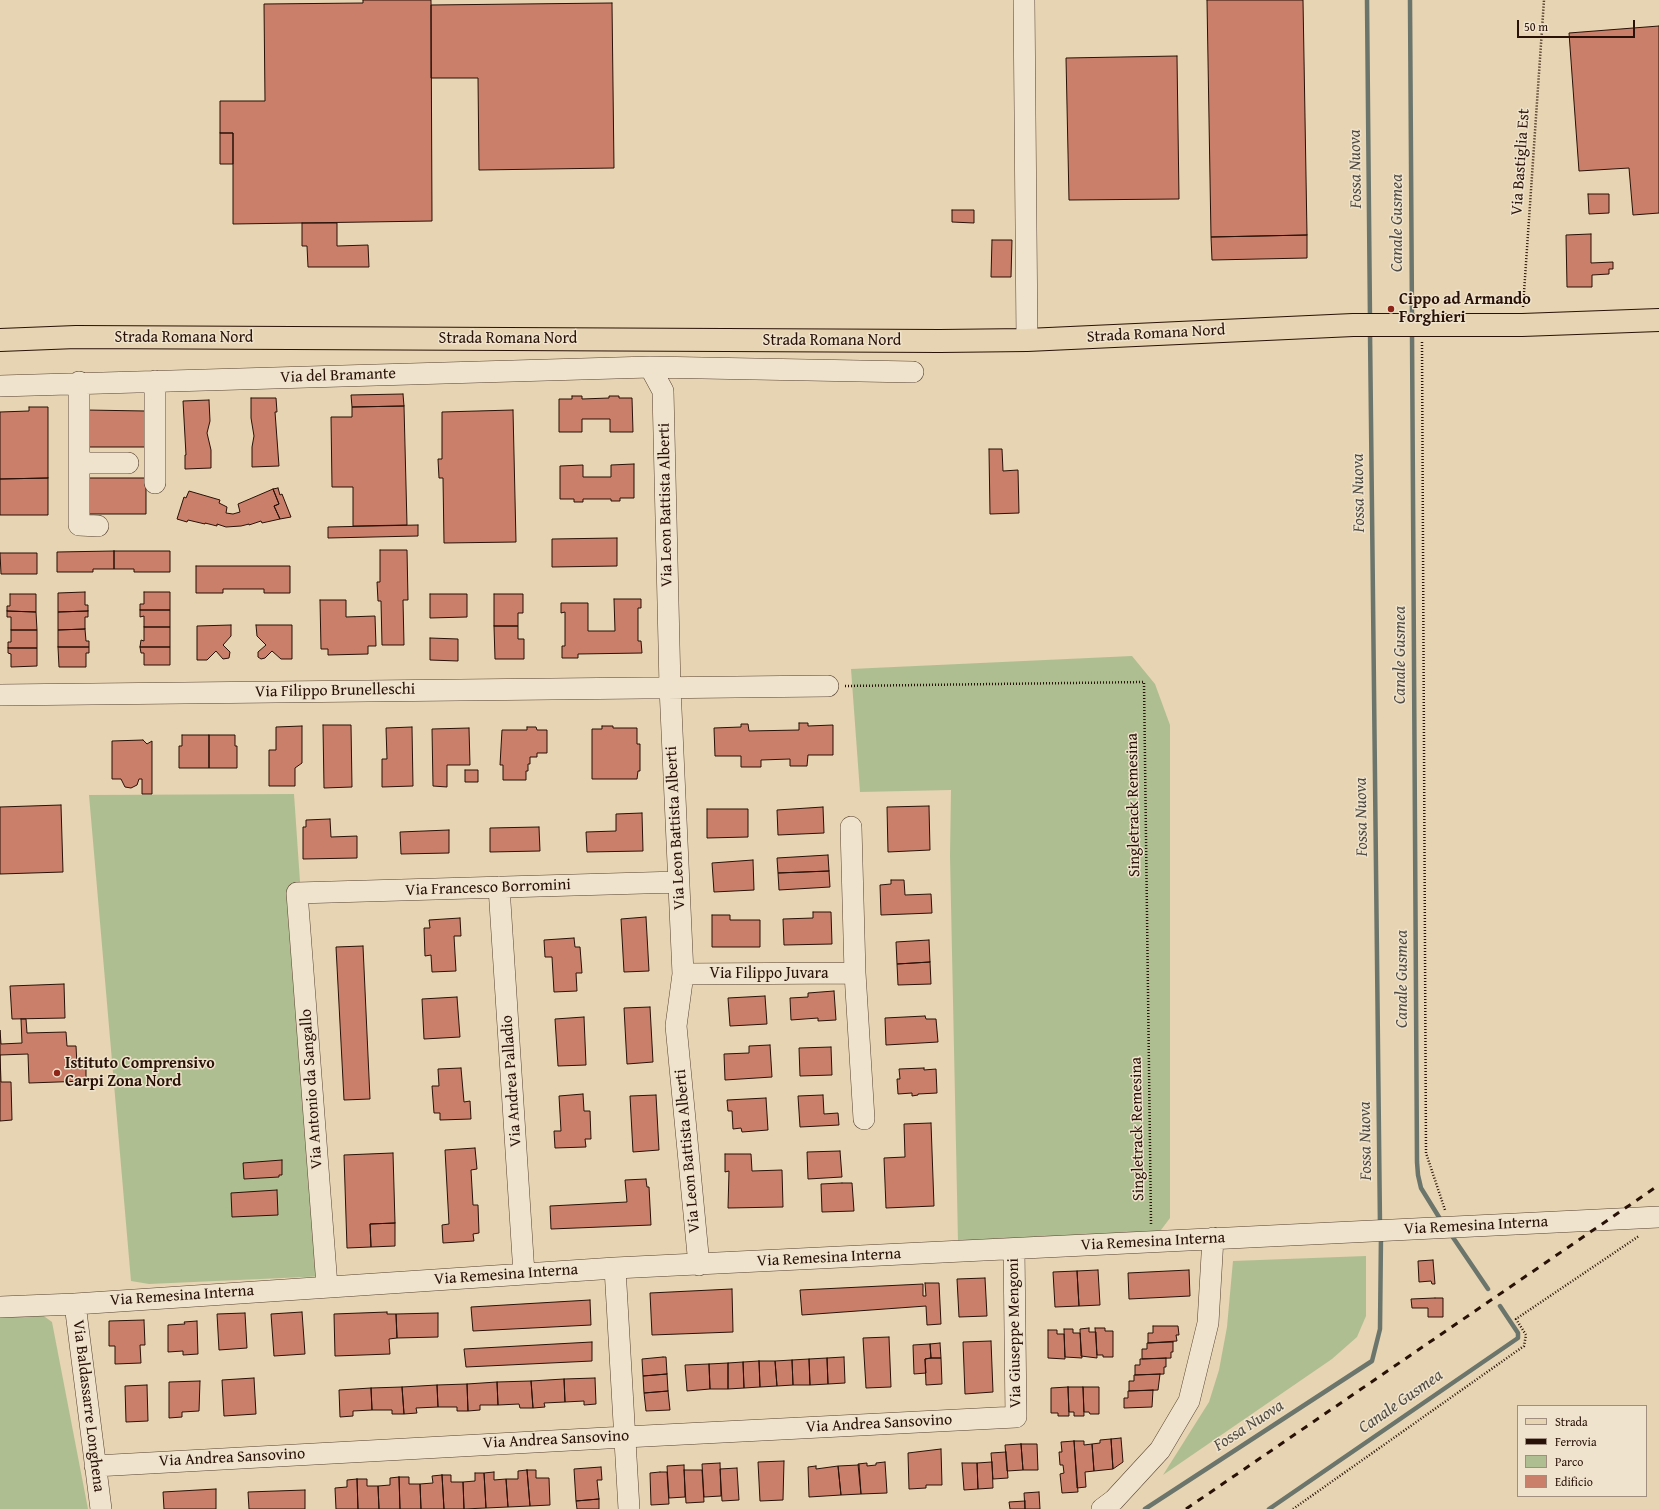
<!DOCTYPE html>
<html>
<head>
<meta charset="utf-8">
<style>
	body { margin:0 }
	#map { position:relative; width:1659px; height:1509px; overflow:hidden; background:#e7d4b2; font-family:"Gentium Book Plus",serif }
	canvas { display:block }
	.legend { position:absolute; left:1517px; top:1405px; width:130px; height:92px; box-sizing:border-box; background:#efe3cd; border:1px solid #a08f7e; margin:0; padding:5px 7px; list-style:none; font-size:12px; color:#291107 }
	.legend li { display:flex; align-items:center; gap:8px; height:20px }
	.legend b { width:20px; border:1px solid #a08f7e }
	.scale { position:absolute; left:1517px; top:20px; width:118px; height:18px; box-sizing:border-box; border:2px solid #291107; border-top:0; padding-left:5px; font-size:12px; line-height:14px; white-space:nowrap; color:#291107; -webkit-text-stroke:3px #efe3cd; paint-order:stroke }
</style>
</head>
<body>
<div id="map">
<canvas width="1659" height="1509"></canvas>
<ul class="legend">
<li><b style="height:5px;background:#e7d4b2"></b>Strada</li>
<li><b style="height:5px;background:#291107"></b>Ferrovia</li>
<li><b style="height:11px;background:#afbe91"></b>Parco</li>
<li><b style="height:11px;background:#ca7f6a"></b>Edificio</li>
</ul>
<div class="scale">50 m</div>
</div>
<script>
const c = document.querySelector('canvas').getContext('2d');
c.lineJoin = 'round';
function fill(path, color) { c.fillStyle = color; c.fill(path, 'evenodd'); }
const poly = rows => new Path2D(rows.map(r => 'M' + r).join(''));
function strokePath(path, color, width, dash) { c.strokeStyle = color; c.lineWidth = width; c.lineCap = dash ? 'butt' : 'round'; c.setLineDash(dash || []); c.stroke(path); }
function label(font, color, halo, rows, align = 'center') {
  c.font = font + ' "Gentium Book Plus",serif'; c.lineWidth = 3; c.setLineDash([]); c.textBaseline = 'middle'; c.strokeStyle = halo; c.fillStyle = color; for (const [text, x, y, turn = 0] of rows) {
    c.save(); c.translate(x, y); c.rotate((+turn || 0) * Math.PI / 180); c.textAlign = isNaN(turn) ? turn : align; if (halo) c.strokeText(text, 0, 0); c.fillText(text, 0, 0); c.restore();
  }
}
fill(poly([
	[1132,656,1155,684,1170,725,1170,1218,1155,1238,958,1242,950,856,951,790,860,792,851,669],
	[294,794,327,1276,149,1284,131,1281,89,795],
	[1366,1256,1366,1316,1357,1337,1332,1359,1163,1475,1209,1402,1219,1370,1227,1327,1233,1261],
	[41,1314,52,1322,88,1509,0,1509,0,1317]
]), '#afbe91');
strokePath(poly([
	[1367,0,1370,320],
	[1410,0,1412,320],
	[1370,331,1380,1226],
	[1412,332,1417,1162,1418,1175,1421,1188,1442,1222],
	[1450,1233,1488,1289],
	[1145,1509,1372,1361,1380,1329,1381,1235],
	[1269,1509,1518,1338,1518,1333,1500,1306]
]), '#6b756c', 4.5);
const building = poly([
	[363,0,431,0,432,221,233,224,233,133,220,133,220,101,265,101,264,4,363,3,363,0],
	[1207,0,1303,0,1307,235,1211,237,1207,0],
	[612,3,614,168,479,170,478,78,431,78,431,5,612,3],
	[1659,26,1659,213,1633,215,1629,168,1579,171,1569,33,1659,26],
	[1177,56,1179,199,1069,200,1066,58,1177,56],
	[220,133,233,133,233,164,220,164,220,133],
	[1588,194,1609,194,1609,213,1589,214,1588,194],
	[952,210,974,210,974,223,952,222,952,210],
	[302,223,337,223,337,246,368,245,369,267,308,267,307,246,302,246,302,223],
	[1591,234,1591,263,1613,262,1613,269,1609,269,1609,274,1592,275,1592,287,1567,287,1566,235,1591,234],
	[1307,235,1307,258,1212,260,1211,237,1307,235],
	[992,240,1012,240,1011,277,991,277,992,240],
	[403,394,404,406,352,407,351,395,403,394],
	[572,396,582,396,582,399,609,398,609,396,619,396,619,398,632,398,633,432,610,432,610,419,582,419,582,432,559,432,559,399,572,399,572,396],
	[251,398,276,398,277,412,275,412,279,466,252,467,252,447,254,436,251,418,251,398],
	[209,400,210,421,207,433,211,450,211,468,185,469,185,455,186,455,183,401,209,400],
	[404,406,407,525,353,526,353,487,332,487,331,417,352,417,352,407,404,406],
	[29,407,48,407,48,478,0,479,0,412,29,411,29,407],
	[86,410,145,411,145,447,85,447,86,410],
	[513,410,516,542,444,543,443,478,439,478,438,459,442,459,442,412,513,410],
	[989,449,1002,449,1003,471,1018,470,1019,513,990,514,989,449],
	[634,464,634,498,620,498,620,501,611,501,611,499,583,499,583,502,574,502,574,499,560,499,560,466,583,465,583,477,611,477,611,465,634,464],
	[48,478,48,515,0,515,0,479,48,478],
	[86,478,146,478,146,514,86,514,86,478],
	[278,488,280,495,282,494,291,517,280,519,274,506,279,504,273,489,278,488],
	[273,489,279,504,274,506,280,519,262,523,261,521,249,525,249,524,241,526,226,527,217,524,217,526,205,523,205,524,188,520,187,522,177,519,184,497,186,498,189,491,220,500,219,503,227,507,226,513,233,514,240,512,238,504,273,489],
	[418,525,418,536,328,538,328,527,418,525],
	[617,538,617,566,552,567,552,539,617,538],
	[380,550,407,550,408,600,403,600,404,645,382,645,381,601,378,601,377,582,380,582,380,550],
	[114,551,170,551,170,572,134,572,134,569,114,569,114,551],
	[114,551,114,569,93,569,93,572,57,572,57,552,114,551],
	[0,553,37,553,37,574,1,574,0,553],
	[196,566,290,566,290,593,264,593,264,589,223,589,223,593,196,593,196,566],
	[85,592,85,605,88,605,88,611,58,612,58,593,85,592],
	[144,592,170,592,170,610,140,610,140,604,144,604,144,592],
	[10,594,36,594,36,612,7,611,7,606,10,606,10,594],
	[430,594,467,594,467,617,430,618,430,594],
	[494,594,523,594,523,613,518,613,518,626,494,626,494,594],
	[614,599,641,599,641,608,638,608,638,641,641,641,642,653,578,654,578,658,562,658,562,646,565,646,565,612,561,613,561,603,588,603,588,631,615,631,614,599],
	[320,600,346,600,346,617,375,616,376,646,368,646,368,654,328,655,328,649,321,649,320,600],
	[140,610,170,610,170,627,144,627,144,616,140,617,140,610],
	[7,611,36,612,37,630,11,630,11,617,7,617,7,611],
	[88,611,88,617,85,617,85,629,58,630,58,612,88,611],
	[231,625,231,636,223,645,230,652,229,658,223,659,216,651,207,660,197,660,197,626,231,625],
	[256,625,292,625,292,659,281,659,272,651,265,658,261,659,258,657,258,652,266,645,257,636,256,625],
	[494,626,518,626,518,639,524,639,524,659,495,659,494,626],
	[144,627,170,627,170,647,140,647,141,640,144,641,144,627],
	[85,629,86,641,89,641,89,647,58,647,58,630,85,629],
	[11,630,37,630,37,648,8,648,8,642,11,642,11,630],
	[430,638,458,639,458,661,430,660,430,638],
	[58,647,89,647,89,653,86,653,86,667,59,667,58,647],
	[140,647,170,647,170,665,144,665,144,653,141,653,140,647],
	[8,648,37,648,37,666,11,667,11,654,8,653,8,648],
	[799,723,808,723,808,726,833,725,833,755,808,755,807,766,790,766,790,759,761,760,761,767,741,767,741,756,715,756,714,728,741,727,741,724,748,724,749,731,799,730,799,723],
	[323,725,351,725,352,787,324,788,323,725],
	[302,726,302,763,295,768,295,786,269,786,269,750,276,750,276,727,302,726],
	[602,726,613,726,613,728,637,728,637,744,640,744,640,771,638,771,637,779,592,779,592,729,602,729,602,726],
	[412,727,413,786,382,787,382,759,387,759,386,728,412,727],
	[527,727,536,727,537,730,547,730,547,753,537,753,537,757,530,757,530,764,528,764,528,771,526,771,526,780,503,780,503,765,500,765,502,730,527,730,527,727],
	[469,728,470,765,447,765,447,787,433,786,432,729,469,728],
	[182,735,209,735,209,768,179,768,179,746,182,746,182,735],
	[209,735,235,735,235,746,237,746,237,768,209,768,209,735],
	[143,740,147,744,152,741,152,794,142,794,142,779,139,779,137,785,131,788,125,787,121,779,112,779,112,741,143,740],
	[465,770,478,770,478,782,465,782,465,770],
	[61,805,63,872,0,874,0,807,61,805],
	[929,806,930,850,888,852,887,807,929,806],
	[823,807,824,833,778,835,777,810,823,807],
	[707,809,748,809,748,837,707,838,707,809],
	[642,813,643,851,587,852,586,832,616,831,616,814,642,813],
	[330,819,331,837,357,836,357,858,303,859,303,827,306,827,306,820,330,819],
	[539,827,540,851,490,852,490,828,539,827],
	[449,830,449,853,401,854,400,832,449,830],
	[828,855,829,871,778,873,777,858,828,855],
	[753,860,754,890,714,892,712,863,753,860],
	[829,871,830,887,779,890,778,873,829,871],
	[891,880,904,880,905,895,931,894,932,913,881,915,880,885,891,884,891,880],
	[813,912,831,912,832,944,784,945,783,919,813,918,813,912],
	[712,915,730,915,730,920,760,920,760,947,712,947,712,915],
	[646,917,649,971,624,972,621,919,646,917],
	[460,918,461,936,454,936,456,971,432,972,431,955,425,956,424,928,430,928,429,920,460,918],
	[574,938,575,947,580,947,582,973,576,973,577,991,554,992,552,957,545,957,544,940,574,938],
	[929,940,930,962,897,964,896,942,929,940],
	[363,946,370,1099,344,1100,336,947,363,946],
	[930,962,931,984,898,985,897,964,930,962],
	[64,984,65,1018,12,1019,10,986,64,984],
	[834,991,836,1020,818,1021,818,1018,791,1020,790,998,808,997,808,993,834,991],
	[765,996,767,1024,730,1026,728,998,765,996],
	[457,997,460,1037,424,1039,422,999,457,997],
	[650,1007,653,1062,627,1064,624,1008,650,1007],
	[925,1016,926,1019,936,1019,938,1042,886,1045,885,1018,925,1016],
	[584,1017,586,1065,558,1066,555,1019,584,1017],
	[21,1019,26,1019,27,1033,66,1032,67,1046,76,1046,77,1065,86,1065,86,1081,29,1083,28,1054,0,1055,1,1082,11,1082,12,1120,0,1121,0,1030,1,1044,22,1043,21,1019],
	[770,1045,772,1077,725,1080,724,1054,749,1053,749,1046,770,1045],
	[831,1047,832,1075,800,1076,799,1048,831,1047],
	[461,1068,464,1102,470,1101,471,1119,440,1120,440,1113,434,1113,432,1086,439,1086,438,1069,461,1068],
	[924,1068,924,1070,936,1069,937,1093,918,1094,918,1095,912,1096,912,1093,898,1094,897,1079,900,1079,899,1069,924,1068],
	[583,1094,584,1111,590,1111,591,1139,585,1139,586,1147,555,1148,554,1131,561,1131,559,1096,583,1094],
	[656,1095,659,1150,633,1152,630,1096,656,1095],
	[823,1095,824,1114,838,1113,839,1125,800,1127,798,1096,823,1095],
	[766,1098,768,1130,742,1132,741,1128,733,1129,732,1111,728,1111,727,1100,766,1098],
	[931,1123,934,1206,886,1208,884,1158,905,1157,904,1124,931,1123],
	[475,1148,477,1169,471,1170,473,1205,478,1205,479,1233,473,1234,474,1241,443,1243,442,1225,449,1224,445,1150,475,1148],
	[840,1151,842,1177,808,1179,807,1152,840,1151],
	[393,1153,395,1223,370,1224,371,1247,347,1248,344,1155,393,1153],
	[725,1154,751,1154,752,1171,782,1170,783,1207,728,1208,729,1171,725,1172,725,1154],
	[282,1160,282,1175,279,1175,279,1177,244,1179,243,1163,282,1160],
	[646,1179,647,1187,649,1187,651,1225,551,1229,550,1206,627,1202,625,1180,646,1179],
	[842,1183,852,1183,854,1211,822,1212,821,1184,842,1183],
	[277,1190,278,1215,232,1217,231,1193,277,1190],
	[395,1223,395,1246,371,1247,370,1224,395,1223],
	[1433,1260,1435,1284,1432,1284,1431,1281,1419,1282,1418,1261,1433,1260],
	[1098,1270,1100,1305,1079,1306,1077,1271,1098,1270],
	[1189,1270,1190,1296,1129,1299,1128,1273,1189,1270],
	[1077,1271,1079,1306,1055,1307,1053,1272,1077,1271],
	[985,1278,987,1316,959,1317,957,1279,985,1278],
	[925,1283,939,1283,941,1324,927,1325,926,1306,802,1315,800,1290,923,1284,923,1296,926,1296,925,1283],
	[732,1289,733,1332,652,1335,650,1293,732,1289],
	[1435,1298,1443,1298,1443,1317,1428,1317,1428,1308,1412,1308,1411,1299,1435,1298],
	[590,1300,591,1325,473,1331,471,1307,590,1300],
	[302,1312,305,1354,274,1356,271,1314,302,1312],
	[387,1312,387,1314,396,1314,397,1338,389,1339,390,1354,335,1356,334,1314,387,1312],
	[245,1313,247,1348,219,1350,217,1314,245,1313],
	[438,1313,438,1337,397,1338,396,1314,438,1313],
	[144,1320,145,1345,140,1345,141,1363,115,1364,115,1346,109,1346,109,1321,144,1320],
	[197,1321,198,1354,183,1355,183,1351,168,1352,168,1325,185,1324,184,1322,197,1321],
	[1153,1326,1178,1326,1179,1335,1176,1335,1177,1341,1148,1343,1148,1333,1153,1333,1153,1326],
	[1089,1328,1089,1332,1096,1332,1097,1358,1081,1356,1080,1329,1089,1328],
	[1095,1328,1105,1328,1105,1331,1113,1331,1113,1357,1103,1357,1103,1355,1097,1355,1095,1328],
	[1064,1329,1073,1329,1073,1333,1080,1333,1082,1358,1065,1357,1064,1329],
	[1048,1330,1057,1330,1057,1334,1064,1334,1065,1359,1048,1358,1048,1330],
	[889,1337,891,1387,866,1388,863,1338,889,1337],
	[991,1341,993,1392,965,1394,963,1342,991,1341],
	[592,1342,592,1361,466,1367,464,1349,592,1342],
	[1173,1342,1173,1352,1171,1352,1171,1358,1142,1359,1142,1349,1147,1349,1147,1343,1173,1342],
	[940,1343,941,1358,931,1358,930,1344,940,1343],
	[930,1344,931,1358,925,1359,926,1373,914,1374,913,1345,930,1344],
	[663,1357,666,1357,667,1374,643,1376,642,1359,663,1357],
	[844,1357,845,1383,828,1384,827,1358,844,1357],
	[827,1358,828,1384,810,1385,809,1359,827,1358],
	[931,1358,941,1358,942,1384,926,1385,925,1359,931,1358],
	[1166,1358,1166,1367,1164,1367,1164,1374,1135,1375,1135,1365,1140,1365,1140,1359,1166,1358],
	[809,1359,810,1385,793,1385,792,1360,809,1359],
	[792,1360,793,1385,777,1386,775,1361,792,1360],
	[759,1361,775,1361,777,1386,760,1387,759,1361],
	[759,1361,760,1387,744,1388,743,1362,759,1361],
	[743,1362,744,1388,728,1389,728,1363,743,1362],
	[728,1363,728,1389,710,1389,709,1364,728,1363],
	[709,1364,710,1389,687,1391,685,1365,709,1364],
	[667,1374,668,1391,644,1393,643,1376,667,1374],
	[1160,1374,1158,1390,1129,1391,1129,1381,1134,1381,1134,1375,1160,1374],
	[254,1378,256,1414,224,1416,222,1380,254,1378],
	[595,1378,596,1404,584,1405,584,1401,565,1402,564,1379,595,1378],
	[564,1379,565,1402,544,1403,545,1407,533,1408,531,1381,564,1379],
	[200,1381,199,1411,182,1412,182,1417,169,1418,169,1382,200,1381],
	[531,1381,533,1408,520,1408,519,1404,498,1405,497,1382,531,1381],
	[497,1382,498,1405,480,1405,480,1410,468,1411,467,1384,497,1382],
	[467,1384,468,1411,457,1411,457,1407,438,1407,437,1385,467,1384],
	[147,1385,148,1421,126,1422,125,1386,147,1385],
	[437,1385,438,1407,416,1408,417,1413,404,1414,402,1387,437,1385],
	[402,1387,404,1414,392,1414,392,1410,372,1410,371,1388,402,1387],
	[1068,1387,1083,1387,1084,1416,1074,1416,1074,1412,1069,1412,1068,1387],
	[1068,1387,1069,1416,1058,1416,1058,1413,1051,1413,1051,1388,1068,1387],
	[1083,1387,1099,1387,1099,1414,1090,1414,1089,1412,1084,1412,1083,1387],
	[371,1388,372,1410,353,1411,353,1416,340,1417,339,1390,371,1388],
	[1153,1390,1152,1407,1124,1408,1124,1398,1128,1398,1128,1391,1153,1390],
	[668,1391,670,1410,646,1411,644,1393,668,1391],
	[1121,1438,1123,1462,1113,1469,1111,1439,1121,1438],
	[1111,1439,1113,1469,1094,1471,1092,1444,1100,1443,1100,1440,1111,1439],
	[1074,1441,1078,1492,1062,1493,1060,1474,1064,1473,1063,1465,1060,1465,1059,1452,1062,1452,1061,1442,1074,1441],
	[1074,1441,1084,1441,1084,1445,1092,1444,1094,1471,1085,1472,1086,1487,1077,1488,1074,1441],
	[1021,1444,1037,1444,1038,1470,1023,1470,1021,1444],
	[1021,1444,1023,1470,1007,1471,1005,1445,1021,1444],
	[941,1449,942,1485,926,1485,926,1488,909,1489,908,1453,941,1449],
	[1006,1452,1008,1478,993,1479,991,1453,1006,1452],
	[784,1461,783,1500,760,1501,758,1462,784,1461],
	[885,1462,887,1493,861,1494,858,1464,867,1463,867,1466,876,1465,876,1463,885,1462],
	[992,1462,993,1488,978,1489,977,1463,992,1462],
	[720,1463,721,1496,704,1497,702,1464,720,1463],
	[962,1463,977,1463,978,1489,964,1490,962,1463],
	[684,1465,685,1497,669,1498,667,1466,684,1465],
	[859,1465,861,1494,841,1495,838,1466,859,1465],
	[816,1466,816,1469,838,1466,841,1495,809,1497,808,1467,816,1466],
	[601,1467,602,1480,597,1480,599,1499,576,1501,574,1469,601,1467],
	[737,1468,739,1500,722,1501,720,1469,737,1468],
	[527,1470,536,1470,536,1478,549,1478,550,1505,530,1506,527,1470],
	[527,1470,530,1506,508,1507,506,1479,518,1479,518,1471,527,1470],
	[684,1470,702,1470,704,1502,686,1503,684,1470],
	[494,1472,494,1480,506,1479,508,1507,486,1508,484,1473,494,1472],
	[660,1472,667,1472,669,1504,651,1505,650,1473,660,1472],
	[475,1473,484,1473,486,1508,464,1509,463,1482,475,1481,475,1473],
	[442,1475,451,1475,451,1482,463,1482,464,1509,444,1509,442,1475],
	[442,1475,444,1509,421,1509,420,1484,433,1483,432,1476,442,1475],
	[399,1477,400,1509,379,1509,378,1486,390,1485,390,1478,399,1477],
	[399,1477,409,1477,409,1484,420,1484,421,1509,400,1509,399,1477],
	[357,1479,367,1479,367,1486,378,1486,379,1509,358,1509,357,1479],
	[357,1479,358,1509,336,1509,335,1488,347,1487,347,1480,357,1479],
	[216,1489,216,1509,164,1509,163,1492,216,1489],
	[305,1490,305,1509,249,1509,248,1492,305,1490],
	[1039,1492,1040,1509,1025,1509,1024,1493,1039,1492],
	[599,1499,599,1509,577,1509,576,1501,599,1499],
	[1025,1501,1025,1509,1010,1509,1009,1502,1025,1501]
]);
fill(building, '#ca7f6a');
strokePath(building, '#291107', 1);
const minor = poly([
	[1024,0,1027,340],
	[650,367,913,372],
	[155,381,155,483],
	[79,382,79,525,98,526],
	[0,386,650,367,663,391,670,687,683,974,676,1026,699,1265],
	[79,463,128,463],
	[0,695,828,686],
	[851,827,855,973,864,1119],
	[499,887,524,1274],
	[683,974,855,973],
	[615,1268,629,1509],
	[327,1286,297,893,678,882],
	[75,1304,101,1509],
	[0,1307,75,1304,615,1268,1659,1217],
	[95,1466,625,1437,1016,1417,1014,1249],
	[1102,1509,1114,1500,1160,1450,1189,1401,1208,1323,1213,1238]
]);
const major = poly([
	[0,340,76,337,940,341,1027,340,1353,325,1522,325,1659,320]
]);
strokePath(minor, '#584232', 22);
strokePath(major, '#291107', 24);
strokePath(poly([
	[1523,307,1544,0],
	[1422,342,1426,1153,1445,1210],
	[845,686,1144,682,1151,1224],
	[1293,1509,1524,1346,1526,1335,1516,1319,1639,1236]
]), '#291107', 2.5, [1, 2]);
strokePath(minor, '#efe3cd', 21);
strokePath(major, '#e7d4b2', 22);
strokePath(poly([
	[1186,1509,1659,1185]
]), '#291107', 3, [7, 7]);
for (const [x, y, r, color] of [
	[1391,309,4,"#8f2418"],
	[57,1073,4,"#8f2418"]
]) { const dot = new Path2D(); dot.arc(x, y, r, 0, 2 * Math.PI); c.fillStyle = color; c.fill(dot); strokePath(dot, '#efe3cd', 1.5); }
label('16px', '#291107', '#efe3cd', [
	["Via Bastiglia Est",1521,162,-86],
	["Strada Romana Nord",1156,334,-3],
	["Strada Romana Nord",184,338],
	["Strada Romana Nord",508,339],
	["Strada Romana Nord",832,341],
	["Via del Bramante",338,376,-2],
	["Via Leon Battista Alberti",666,505,-91],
	["Via Filippo Brunelleschi",335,691,-1],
	["Singletrack Remesina",1134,805,-91],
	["Via Leon Battista Alberti",676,828,-93],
	["Via Francesco Borromini",488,888,-2],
	["Via Filippo Juvara",769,974],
	["Via Andrea Palladio",512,1081,-94],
	["Via Antonio da Sangallo",312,1089,-94],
	["Singletrack Remesina",1138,1129,-91],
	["Via Leon Battista Alberti",688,1151,-95],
	["Via Remesina Interna",1476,1226,-3],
	["Via Remesina Interna",1153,1242,-3],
	["Via Remesina Interna",829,1258,-3],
	["Via Remesina Interna",506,1275,-4],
	["Via Remesina Interna",182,1296,-4],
	["Via Giuseppe Mengoni",1015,1333,-91],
	["Via Baldassarre Longhena",88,1406,83],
	["Via Andrea Sansovino",879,1424,-3],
	["Via Andrea Sansovino",556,1440,-3],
	["Via Andrea Sansovino",232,1458,-3]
]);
label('bold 16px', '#291107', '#efe3cd', [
	["Cippo ad Armando",1399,300],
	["Forghieri",1399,318],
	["Istituto Comprensivo",65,1064],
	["Carpi Zona Nord",65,1082]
], 'left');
label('italic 17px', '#504b42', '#efe3cd', [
	["Fossa Nuova",1356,169,-91],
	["Canale Gusmea",1398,223,-90],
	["Fossa Nuova",1359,493,-91],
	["Canale Gusmea",1401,655,-90],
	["Fossa Nuova",1362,817,-91],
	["Canale Gusmea",1403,979,-90],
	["Fossa Nuova",1366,1141,-91],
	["Canale Gusmea",1401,1402,-35],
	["Fossa Nuova",1249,1426,-33]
]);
</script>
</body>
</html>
